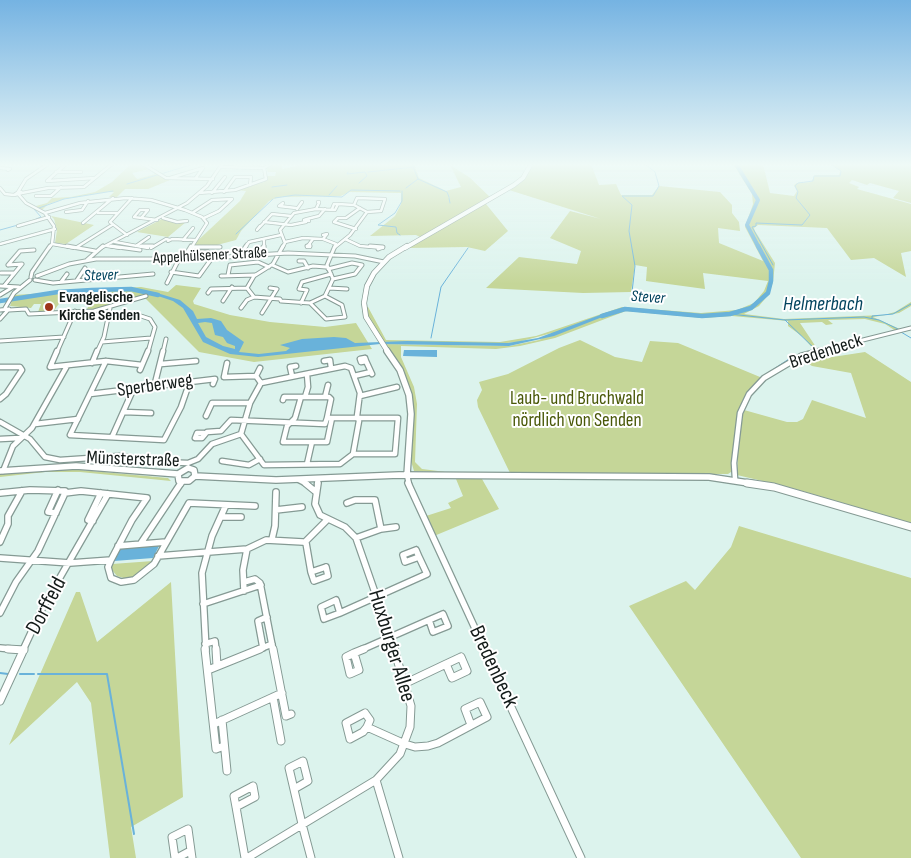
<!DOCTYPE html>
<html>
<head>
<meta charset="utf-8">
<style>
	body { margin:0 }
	canvas { display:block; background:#dcf3ed }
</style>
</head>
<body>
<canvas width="911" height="858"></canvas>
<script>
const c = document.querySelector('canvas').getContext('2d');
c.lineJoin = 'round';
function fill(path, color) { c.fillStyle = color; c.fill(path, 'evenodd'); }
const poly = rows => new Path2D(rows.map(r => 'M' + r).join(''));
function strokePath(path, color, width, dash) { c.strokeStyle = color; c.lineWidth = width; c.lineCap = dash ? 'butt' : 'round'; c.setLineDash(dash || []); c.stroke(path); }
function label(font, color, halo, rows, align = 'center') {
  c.font = font + ' "Sofia Sans Condensed",sans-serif'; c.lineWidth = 4; c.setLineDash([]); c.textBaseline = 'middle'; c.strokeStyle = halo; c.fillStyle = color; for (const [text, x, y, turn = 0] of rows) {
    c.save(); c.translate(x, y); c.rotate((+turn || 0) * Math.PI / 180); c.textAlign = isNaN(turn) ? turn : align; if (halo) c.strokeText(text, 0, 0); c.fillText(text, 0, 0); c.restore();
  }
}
fill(poly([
	[131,164,143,164,150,169,132,173,137,179,156,174,170,180,148,189,125,189,117,197,109,197,114,192,106,192,64,199,48,204,42,210,36,206,47,203,52,198,71,197,95,192,112,182],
	[272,164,282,164,282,169,306,164,414,164,419,178,446,191,461,187,450,165,469,177,491,198,420,237,416,235,370,236,395,216,401,204,401,193,349,192,341,196,279,197,269,201,241,231,236,240,217,245,193,245,240,201,246,191,236,190,264,182,267,176,275,176,276,172,268,172,266,168],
	[532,164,591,164,599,185,616,184,621,195,652,195,659,186,720,192,732,205,732,213,739,222,740,231,718,228,719,243,763,261,745,227,753,204,752,194,733,164,763,164,770,193,794,196,797,191,794,185,797,183,811,182,815,175,839,175,840,171,830,164,911,164,911,203,893,198,899,191,870,183,867,185,852,180,849,183,859,187,857,189,911,204,911,251,901,253,906,277,874,258,851,260,827,228,758,225,754,228,755,231,775,263,773,282,769,294,759,306,744,314,784,319,884,315,895,312,911,302,911,306,899,313,873,317,902,330,896,331,885,324,865,319,828,320,833,324,826,325,822,322,800,323,818,350,815,351,803,337,788,326,788,321,732,316,703,318,626,311,555,338,520,346,496,349,401,346,401,357,414,387,417,404,415,462,422,469,446,472,414,471,411,461,411,395,403,371,385,344,509,346,539,340,552,333,518,342,496,344,383,342,368,317,366,307,368,307,386,340,500,342,536,336,622,307,701,313,737,310,754,303,764,291,768,281,703,273,705,289,646,281,647,267,635,265,631,292,583,293,486,288,519,257,577,264,581,251,550,238,570,211,601,219,509,190],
	[487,202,486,204,508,231,485,251,467,247,407,248],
	[51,216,94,225,66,244,55,243,57,230,54,219],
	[162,219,176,223,186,222,168,237,137,232],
	[176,285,201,288,193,301,194,304,230,315,270,322,325,327,356,323,372,349,254,362,199,352,143,296,111,308,86,311,92,299,61,301,53,312,38,312,41,304,34,304,31,308,10,306,14,295,141,287,168,292],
	[580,340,615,357,642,362,650,341,678,343,760,377,762,378,747,392,738,412,731,472,728,474,510,473,478,407,477,400,482,390,479,382,508,374,559,348],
	[818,352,826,358,865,352,911,382,911,523,792,488,737,475,739,434,744,410,787,422,797,422,803,419,812,400,866,418,851,373,812,366,800,358],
	[59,468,168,478,171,481,80,472,45,472,0,477,0,474],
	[456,479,482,479,499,509,434,536,426,516,451,508,448,503,463,496],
	[739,526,911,578,911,858,801,858,629,606,686,581,695,590,731,547],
	[153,561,135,577,127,579,117,576,112,570,112,564],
	[171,582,183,797,131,827,136,858,110,858,91,703,77,682,9,745,76,592,80,592,97,642]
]), '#c5d698');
fill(poly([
	[154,292,180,300,193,311,197,319,211,318,221,321,227,330,244,342,239,352,259,354,286,351,290,348,280,345,302,339,334,337,346,338,355,343,407,341,508,343,538,338,608,312,610,314,554,336,509,346,380,344,258,357,230,354,203,342,183,308,173,301,152,294],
	[205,322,212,323,215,335,223,337,227,343,235,346,235,349,223,346,206,337,198,323],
	[404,350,437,350,437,357,403,356],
	[159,546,153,558,114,561,119,549]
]), '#69b2da');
strokePath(poly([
	[412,164,418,179,447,192,449,197],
	[348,172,347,174,365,172,367,176,359,183],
	[368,172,414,167],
	[127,184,194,164],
	[272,187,287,185],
	[406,188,418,179],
	[329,195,337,186],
	[275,198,295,195,342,197,351,190,400,191],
	[449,198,450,203],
	[39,208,64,199,113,191],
	[34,209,41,217,36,219],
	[0,230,18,225],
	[236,234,273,199],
	[400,235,397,233,396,227,378,225,395,213,402,201,402,191],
	[773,265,752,227,756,226,756,223,802,225,810,215,796,198,798,192,795,186,798,183,813,181,814,176,840,176,841,171,831,164],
	[632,292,635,266,629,231,632,205,622,196,653,196,659,186,655,172,645,164],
	[730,314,785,320,864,317,879,320,898,329],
	[872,318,872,316,893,314,911,304],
	[901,332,911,338],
	[431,338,441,287,468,248],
	[763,376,789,359,815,349,785,320]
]), '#69b2da', 1);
strokePath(poly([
	[0,673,8,674],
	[20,674,34,674],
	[38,674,107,674,134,834]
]), '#69b2da', 2);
strokePath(poly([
	[736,164,758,200,747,225,759,248]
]), '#69b2da', 4);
strokePath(poly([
	[0,301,58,292,92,290,131,289,158,295],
	[602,316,625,309,702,316,730,314,751,308,768,293,771,281,771,270,758,246]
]), '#69b2da', 4.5);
const minorFar4 = poly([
	[143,164,166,178,213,179],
	[0,165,2,164],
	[0,168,10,169,8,170],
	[264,168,271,164],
	[56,172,81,172],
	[170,178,203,168,195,179],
	[47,181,95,178],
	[47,181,66,164],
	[0,188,5,194,14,195],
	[18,192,26,179,48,164],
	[21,192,22,193,14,195,17,193,21,192],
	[224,192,235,177,251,177,250,185],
	[22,193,48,188,84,187,112,164],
	[199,193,235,190,266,179,264,168,221,167],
	[212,193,225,177],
	[19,195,26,203,45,213,54,226,52,244,49,248],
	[36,196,51,196,61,187],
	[318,202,319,202,319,203,318,202],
	[354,205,357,198,385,199,381,211,367,212],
	[281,206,283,203,279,206,296,208],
	[297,209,302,202],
	[316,209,319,203],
	[66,212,82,210,88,201],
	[45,213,80,203,126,198,151,200,185,210,202,217,207,223,191,248],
	[98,213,117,213],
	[192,213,212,200,232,199],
	[142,217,148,210,140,210,134,217,157,220],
	[163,218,177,222,187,221],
	[204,218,219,211,232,199],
	[307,219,309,221,304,220,307,219],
	[307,219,319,216,325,209],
	[264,222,291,225,306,222],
	[83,223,113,198],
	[18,226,49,217],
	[260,226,257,230,272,214,291,216],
	[356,229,334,222,338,218,346,218,360,208],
	[127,235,110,222,132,198],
	[264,239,264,248],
	[323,239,327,234,323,235,325,235],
	[345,239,360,246,383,248],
	[183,240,193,228],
	[168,241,172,239,196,240],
	[115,242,148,248],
	[285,242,303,238,323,239,336,244],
	[0,244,55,229],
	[52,244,75,248],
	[310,244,310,247,307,247,313,239],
	[107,246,121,248],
	[136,246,149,237],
	[77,247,112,225],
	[191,247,220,247],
	[101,248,187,203,207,186,222,164],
	[151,248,166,239,170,240],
	[245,248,247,244],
	[245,248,249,242,281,235],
	[282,248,285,243,280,230,294,213,316,209,335,210,338,204,334,204,332,209],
	[334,248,350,235,367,212,354,205,338,204]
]);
const minorFar3 = poly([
	[67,246,95,251],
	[111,246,140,250],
	[141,246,153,246],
	[246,246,244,249,246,246],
	[307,246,310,246],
	[370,246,383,247,378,249,379,247],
	[191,247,220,247],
	[264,247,262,248,264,246],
	[188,252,208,252],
	[183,259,191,246],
	[87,260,103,246],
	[299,261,304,261,308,268],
	[8,265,20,251,34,250],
	[272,265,288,272,313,266,326,267],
	[328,269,352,263,362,265,355,274,333,279],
	[171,272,199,276,212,258],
	[1,273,14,273],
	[228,275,230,265,258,262,269,267],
	[37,276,69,264,96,259,196,259,288,253,355,256,384,262],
	[221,276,255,275],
	[31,277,32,272,50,246],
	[35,280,53,283,153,274],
	[77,280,85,268],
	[61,282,67,274],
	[167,283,179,259],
	[0,286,19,287],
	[4,286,22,264,8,265],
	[329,288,347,289],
	[208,293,211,289,247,288],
	[0,295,13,287],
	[223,301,232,287],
	[281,301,280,299,254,297,247,288,254,276,273,264,283,246],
	[281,301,310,303,325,296,333,279,327,265,335,246],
	[301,303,307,290,299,289,302,282,331,274],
	[310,303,326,319,345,317,342,305,325,296],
	[5,308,14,293,30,280],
	[241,308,247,300,254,297],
	[0,310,9,309,0,319],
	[9,310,26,309,29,314,94,311,146,296],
	[262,313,277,289,270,288],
	[141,316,150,319,155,327,148,352],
	[0,341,64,337],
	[102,342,151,338],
	[57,352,75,311],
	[97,352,104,337,110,308],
	[163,352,166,339],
	[815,352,911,328]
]);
const minorFar2 = poly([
	[57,351,50,367,106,361,142,365],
	[365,358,366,361,361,362,360,359,365,358],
	[106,361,70,435,164,440,181,407,190,381],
	[324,361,330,360,331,368],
	[366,361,372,374],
	[92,363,97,351],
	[227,363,224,377,256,376,261,383],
	[161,364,196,361],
	[345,366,351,368,360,393,357,416,359,421,353,454,340,464,264,465,241,434,250,403,261,383,345,366],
	[0,367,20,367,22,370,6,394,0,399],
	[140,370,148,351],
	[307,374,308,387,305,397,301,397,295,418,287,426,283,442,312,442,307,464],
	[256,376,260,368],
	[292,376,290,367,296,366],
	[354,376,371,372],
	[154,387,163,351],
	[90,394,215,379,213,384],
	[360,396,397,387],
	[305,397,329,397,331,399,327,418],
	[325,397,328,385],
	[283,400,284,397,301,397],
	[124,412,151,413],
	[206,416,212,403,250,403],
	[0,422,30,439,45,457,60,460,119,456,160,462,188,463,198,459,212,444,241,434],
	[35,424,78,419],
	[204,433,197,433,195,438,202,438,207,432,221,431,231,420,325,424,327,418,398,418,395,454,353,454],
	[112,437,133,390],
	[0,439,20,438],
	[312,442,327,442,332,418],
	[222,461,249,465,260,459],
	[3,471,13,446,32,428,67,366],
	[407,475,409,484],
	[735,479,734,463,740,413,749,394,764,378,801,356,820,351],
	[299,480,307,484],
	[181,484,182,482],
	[317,484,318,479]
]);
const minorFar1 = poly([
	[305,483,316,492],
	[318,483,315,504,320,515,345,527,356,538,395,650],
	[408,483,485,650],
	[0,493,30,490,65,491,65,493,81,491,147,498,132,520,111,560,70,563,0,558],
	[347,503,355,500,375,500,381,529],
	[276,510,302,507],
	[56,513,48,512,58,490],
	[221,517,241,517],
	[93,521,88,520,101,493],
	[356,538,381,529,396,527],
	[272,539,275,526,276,492],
	[0,542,8,524,8,516,22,491],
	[305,542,327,520],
	[141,543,181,483],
	[118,546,166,542],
	[416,550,419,557,405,562,403,555,416,550],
	[158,556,247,549,266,540,303,542,306,543,311,572],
	[111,560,108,567,111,578,121,582,134,580,154,564,189,503,255,506],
	[326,567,328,576,314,581,311,572,326,567],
	[244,582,255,579,260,583,273,650],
	[244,591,243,570,247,549],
	[336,600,340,613,324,619,321,607,336,600],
	[203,604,261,585],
	[0,613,16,582,38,551,65,493],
	[340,613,427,574,419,557],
	[443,614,448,626,433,632,429,620,443,614],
	[205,644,215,641,216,650],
	[0,648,23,650],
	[263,648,258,621,267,617],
	[23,650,43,607,108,494],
	[206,650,202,573,212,536,226,505],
	[257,650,272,644],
	[361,650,429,620]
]);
const minor = poly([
	[8,649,24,650],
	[205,649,216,749,224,746],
	[216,649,217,666],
	[273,649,286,716,291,714],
	[484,649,581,858],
	[354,653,359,670,350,674,346,657,354,653],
	[354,653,364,649],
	[461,657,467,671,452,678,446,664,461,657],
	[208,670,260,649],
	[406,683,446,664],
	[273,697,281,741],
	[0,701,24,649],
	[365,713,370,720,367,727,363,732,350,739,346,723,365,713],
	[222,720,227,771],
	[214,724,282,693],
	[367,727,405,744,415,747,428,746,438,743,487,717,480,702,465,709,471,725],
	[376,780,399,858],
	[253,786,255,797,236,807,234,796,253,786],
	[294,789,308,781,303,761,289,768,302,824,311,858],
	[236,807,245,858],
	[175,858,172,837,188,829,192,858],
	[177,858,190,851],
	[247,858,376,780,400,754,410,727,411,706,394,649]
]);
const majorFar3 = poly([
	[405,248,514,185,523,178,531,164]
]);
const majorFar2 = poly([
	[388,352,366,317,364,303,367,286,374,273,389,257,407,246]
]);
const majorFar1 = poly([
	[387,351,400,370,409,395,411,414,407,475],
	[188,468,194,470,195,476,189,481,179,481,178,474,188,468],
	[0,471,76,466,178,474],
	[195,476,276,480,399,475,709,477,755,484]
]);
const major = poly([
	[747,483,774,487,911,527]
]);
strokePath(minorFar4, '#859a94', 4);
strokePath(minorFar3, '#859a94', 5);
strokePath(minorFar2, '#859a94', 7);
strokePath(minorFar1, '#859a94', 8);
strokePath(minor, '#859a94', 9);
strokePath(majorFar3, '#859a94', 5);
strokePath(majorFar2, '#859a94', 6);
strokePath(majorFar1, '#859a94', 8);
strokePath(major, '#859a94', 9);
strokePath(minorFar4, '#fff', 2.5);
strokePath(minorFar3, '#fff', 3);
strokePath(minorFar2, '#fff', 4.5);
strokePath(minorFar1, '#fff', 5.5);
strokePath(minor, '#fff', 7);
strokePath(majorFar3, '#fff', 4);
strokePath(majorFar2, '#fff', 4.5);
strokePath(majorFar1, '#fff', 5.5);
strokePath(major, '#fff', 7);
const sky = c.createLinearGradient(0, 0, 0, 284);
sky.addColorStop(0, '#75b3e2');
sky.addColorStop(0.58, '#effaf7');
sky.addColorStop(1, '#effaf700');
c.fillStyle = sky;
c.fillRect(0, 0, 911, 284);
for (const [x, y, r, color] of [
	[49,307,5,"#9d3519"]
]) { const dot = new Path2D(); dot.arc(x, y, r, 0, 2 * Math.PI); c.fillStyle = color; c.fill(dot); strokePath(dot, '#fff', 2); }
label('16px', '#131b19', '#fff', [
	["Appelhülsener Straße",210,256,-3]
]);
label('italic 16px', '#02435e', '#fff', [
	["Stever",101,276,-2],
	["Stever",648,298,4]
]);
label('bold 16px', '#131b19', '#fff', [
	["Evangelische",59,298],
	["Kirche Senden",59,316]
], 'left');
label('19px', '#131b19', '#fff', [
	["Bredenbeck",826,352,-18],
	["Sperberweg",155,386,-8],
	["Münsterstraße",133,460,2]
]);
label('19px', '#495808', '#fff', [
	["Laub- und Bruchwald",577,399],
	["nördlich von Senden",577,421]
]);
label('italic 20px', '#02435e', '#fff', [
	["Helmerbach",823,305]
]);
label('22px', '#131b19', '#fff', [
	["Dorffeld",47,606,-62],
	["Huxburger Allee",391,646,73],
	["Bredenbeck",493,667,65]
]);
</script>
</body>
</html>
